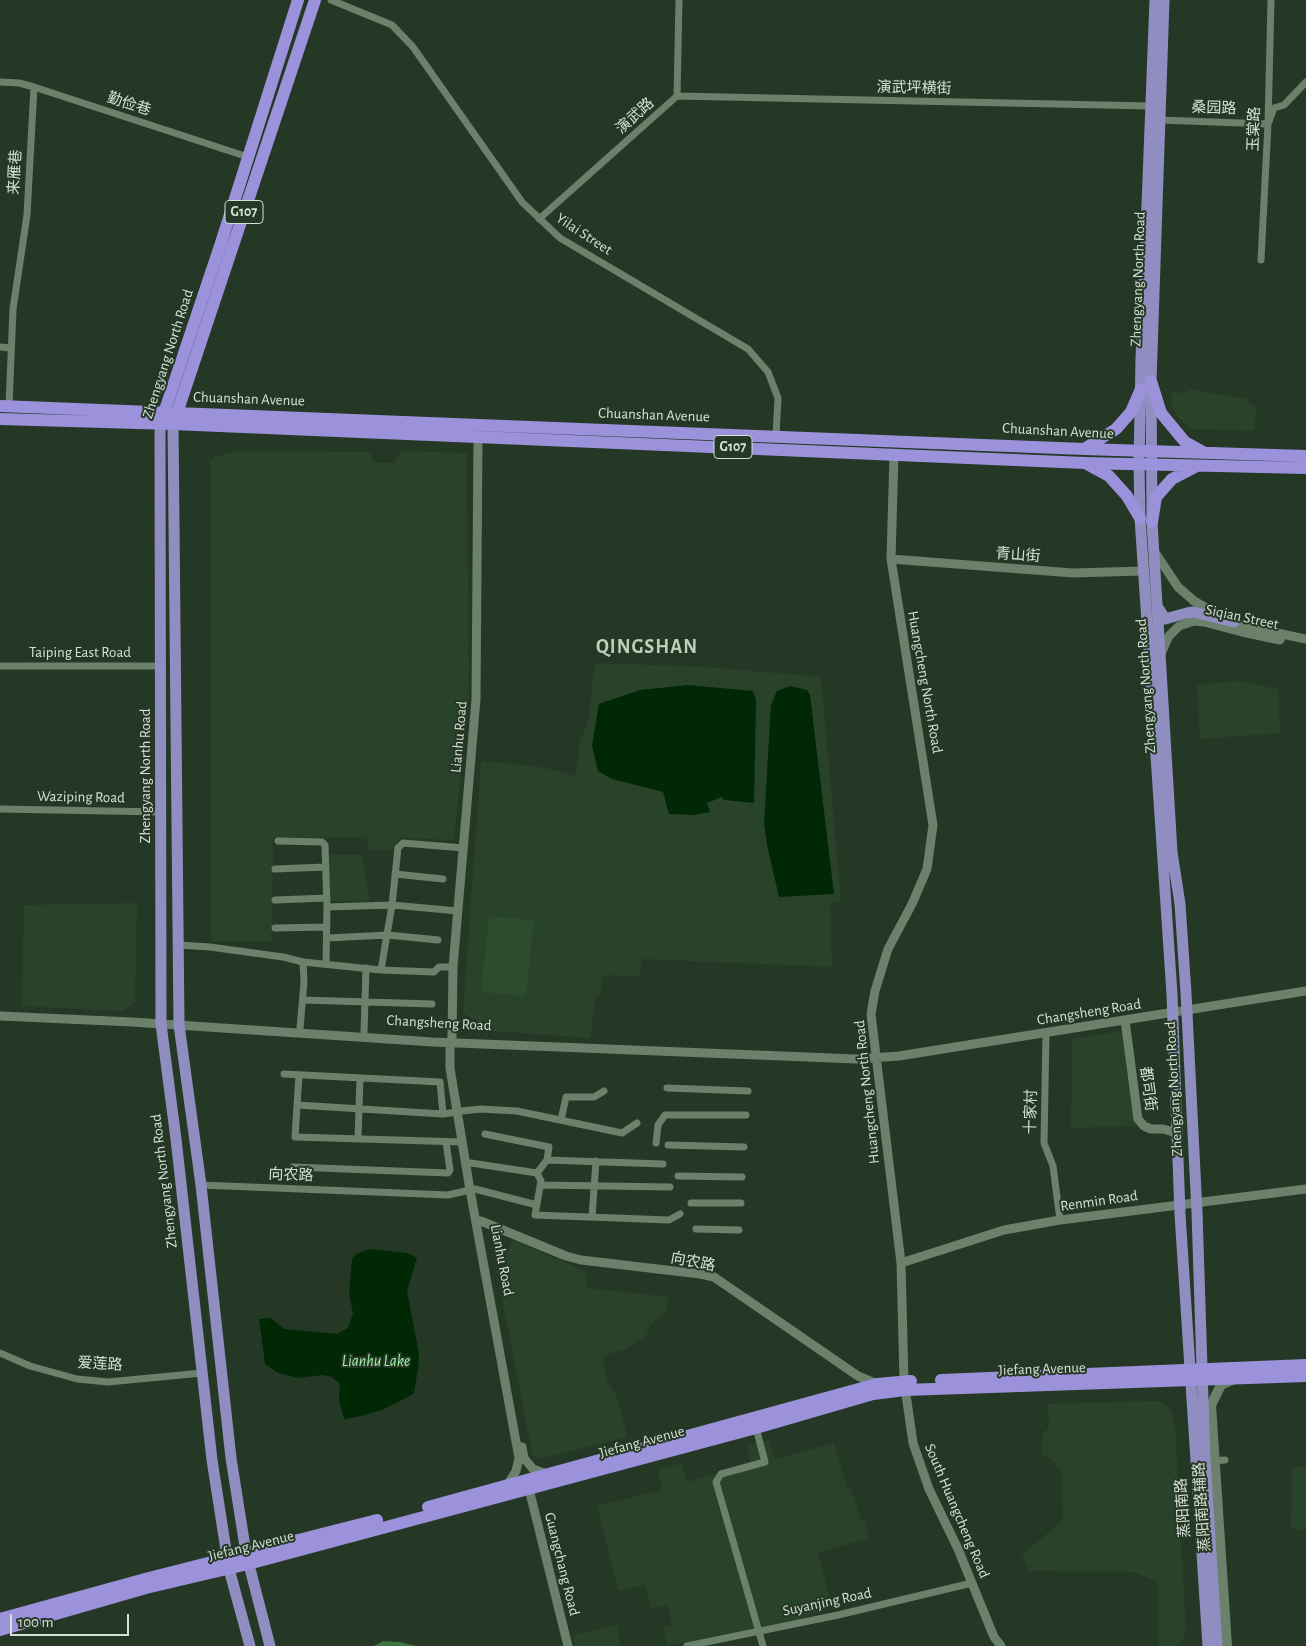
<!DOCTYPE html>
<html>
<head>
<meta charset="utf-8">
<style>
	body { margin:0 }
	#map { position:relative; width:1306px; height:1646px; overflow:hidden; background:#253826; font-family:"Alegreya Sans",sans-serif }
	canvas { display:block }
	.scale { position:absolute; left:10px; top:1614px; width:119px; height:22px; box-sizing:border-box; border:2px solid #d4e0d4; border-top:0; padding-left:6px; font-size:15px; line-height:18px; white-space:nowrap; color:#d4e0d4; -webkit-text-stroke:4px #253826; paint-order:stroke }
</style>
</head>
<body>
<div id="map">
<canvas width="1306" height="1646"></canvas>
<div class="scale">100 m</div>
</div>
<script>
const c = document.querySelector('canvas').getContext('2d');
c.lineJoin = 'round';
function fill(path, color) { c.fillStyle = color; c.fill(path, 'evenodd'); }
const poly = rows => new Path2D(rows.map(r => 'M' + r).join(''));
function strokePath(path, color, width, dash) { c.strokeStyle = color; c.lineWidth = width; c.lineCap = dash ? 'butt' : 'round'; c.setLineDash(dash || []); c.stroke(path); }
function label(font, color, halo, rows, align = 'center') {
  c.font = font + ' "Alegreya Sans","Noto Sans SC",sans-serif'; c.lineWidth = 4; c.setLineDash([]); c.textBaseline = 'middle'; c.strokeStyle = halo; c.fillStyle = color; for (const [text, x, y, turn = 0] of rows) {
    c.save(); c.translate(x, y); c.rotate((+turn || 0) * Math.PI / 180); c.textAlign = isNaN(turn) ? turn : align; if (halo) c.strokeText(text, 0, 0); c.fillText(text, 0, 0); c.restore();
  }
}
fill(poly([
	[1187,389,1249,399,1249,405,1256,405,1255,429,1253,431,1194,429,1188,427,1178,417,1171,405,1172,391,1186,394],
	[236,451,369,452,375,463,395,463,400,451,467,453,469,701,454,840,401,838,398,841,395,850,369,850,366,837,273,838,272,941,211,941,210,461,215,457],
	[595,663,707,667,821,677,841,901,830,903,832,967,642,959,639,976,603,975,600,994,596,997,590,1038,493,1031,463,1013,481,761,541,767,576,776,580,741,588,722],
	[1239,681,1278,689,1280,733,1200,739,1197,685],
	[328,855,362,855,370,901,329,901],
	[137,903,135,1002,123,1011,22,1006,24,905],
	[1124,1031,1136,1126,1071,1128,1072,1039],
	[513,1240,585,1271,588,1288,668,1297,667,1312,651,1324,646,1336,626,1349,602,1356,607,1382,617,1397,627,1437,540,1459,532,1454,496,1266,507,1264,505,1256],
	[1150,1401,1159,1401,1167,1406,1172,1412,1175,1426,1186,1631,1182,1640,1176,1646,1158,1646,1158,1582,1134,1572,1029,1571,1022,1555,1063,1520,1062,1472,1050,1458,1042,1456,1042,1434,1049,1428,1048,1404],
	[769,1440,775,1459,834,1443,847,1487,850,1487,862,1522,865,1521,869,1538,818,1553,830,1598,825,1607,804,1618,667,1646,663,1628,672,1625,668,1605,651,1609,646,1584,618,1591,597,1506,662,1490,658,1470,681,1463,687,1482,751,1463,747,1446],
	[1292,1467,1306,1467,1306,1530,1291,1529],
	[617,1625,621,1646,575,1646,572,1635]
]), '#29422a');
fill(poly([
	[489,916,534,920,526,996,481,992]
]), '#2b4d2c');
fill(poly([
	[383,1641,400,1642,416,1646,374,1646]
]), '#3e7342');
fill(poly([
	[688,685,753,691,756,700,754,803,724,800,722,797,707,803,710,812,694,815,669,814,663,792,612,779,598,771,592,745,599,704,640,690],
	[790,686,807,690,810,695,834,894,779,897,767,845,764,824,771,705,777,691],
	[370,1249,407,1253,417,1258,407,1291,419,1354,418,1369,414,1393,408,1397,382,1410,357,1417,344,1419,339,1401,340,1384,332,1377,323,1375,298,1378,278,1373,265,1364,259,1319,271,1318,284,1329,317,1332,337,1334,348,1328,353,1313,349,1294,352,1258,358,1253]
]), '#002805');
strokePath(poly([
	[331,0,392,25,413,47,522,202,560,238,748,349,768,372,778,398,776,436],
	[0,82,19,83,34,87,248,157],
	[677,96,1150,106],
	[1160,120,1268,124,1274,108,1284,105,1306,82],
	[539,219,677,96,679,0],
	[1261,260,1268,124,1271,0],
	[0,347,11,348],
	[9,406,13,309,27,215,34,87],
	[0,666,160,666],
	[0,809,161,812],
	[278,841,322,842,325,845,327,907,326,964],
	[275,869,326,867],
	[395,874,443,879],
	[275,900,327,898],
	[327,907,392,905,458,911],
	[275,928,327,927],
	[327,938,388,935,438,940],
	[178,945,210,947,283,957,303,962,381,970,434,972,439,967,453,967],
	[381,970,392,905,398,848,403,843,464,848],
	[303,1000,432,1004],
	[300,1028,304,982,303,962],
	[364,1033,366,968],
	[1046,1033,1044,1143,1053,1166,1060,1220],
	[284,1074,440,1082,443,1114],
	[299,1075,295,1137,462,1142],
	[667,1088,748,1091],
	[297,1105,443,1114,457,1112],
	[462,1111,480,1109,517,1111,622,1133,637,1123],
	[561,1120,566,1097,594,1097,604,1091],
	[485,1134,549,1147,547,1160,537,1173,541,1181,535,1215,669,1220,680,1214],
	[358,1139,360,1078],
	[656,1143,658,1125,665,1115,746,1115],
	[668,1145,744,1147],
	[547,1160,663,1164],
	[471,1163,537,1173],
	[293,1167,448,1173,450,1170,446,1142],
	[678,1176,742,1177],
	[201,1185,448,1195,470,1190],
	[540,1185,670,1187],
	[475,1189,537,1205],
	[691,1203,741,1203],
	[592,1217,596,1161],
	[696,1229,739,1230],
	[0,1353,30,1366,77,1379,108,1382,202,1373],
	[756,1428,765,1462,721,1474,716,1482,763,1646],
	[1211,1461,1225,1460],
	[687,1646,838,1615,972,1583]
]), '#6b816c', 7);
strokePath(poly([
	[478,437,476,699,453,967,452,1038,450,1043,450,1068,470,1190,519,1458,516,1471,508,1484],
	[894,454,891,559,933,825,927,869,912,904,888,949,875,991,871,1014,901,1263,904,1381,913,1443,929,1489,958,1549,994,1637,1001,1646],
	[1154,551,1178,587,1194,601,1215,613],
	[891,559,1073,573,1143,571],
	[1229,620,1244,626,1306,639],
	[1160,656,1169,636,1179,626,1194,621,1204,622,1242,632,1280,640],
	[0,1016,132,1022,433,1042,856,1059,899,1056,1306,991],
	[1125,1020,1138,1119,1144,1126,1151,1129,1163,1129,1177,1133],
	[481,1221,566,1256,581,1260,700,1274,714,1277,858,1376,877,1384],
	[901,1263,1004,1230,1060,1220,1306,1189],
	[522,1447,524,1458,533,1469,547,1474],
	[529,1489,568,1646]
]), '#6b816c', 9);
strokePath(poly([
	[1227,1646,1211,1405,1221,1385,1232,1380]
]), '#6b816c', 10);
strokePath(poly([
	[1155,0,1141,359,1139,464,1140,518,1172,994,1180,1214,1208,1646],
	[1164,0,1151,381,1152,522,1172,852,1180,904,1186,993,1197,1212,1205,1461,1217,1646],
	[160,424,161,1024,176,1139,212,1460,229,1569,250,1646],
	[173,424,179,1025,201,1185,231,1458,246,1553,270,1646],
	[1157,606,1165,619,1187,613,1193,612,1234,622]
]), '#908ec0', 11);
strokePath(poly([
	[1151,381,1161,413,1185,442,1203,452],
	[0,406,1084,449,1306,456],
	[0,419,173,424,1085,463,1306,468],
	[162,419,221,243,298,0],
	[175,419,315,0],
	[1084,449,1116,429,1131,412,1141,389],
	[1087,464,1109,476,1127,496,1140,518],
	[1152,522,1156,497,1172,479,1197,466],
	[941,1380,1306,1365],
	[428,1507,877,1384,911,1381],
	[0,1619,145,1579,377,1520],
	[0,1630,146,1588,248,1564,756,1428,873,1394,905,1390,1306,1376]
]), '#9c92dc', 12);
for (const [x, y, w] of [
	[244,212,38],
	[733,447,38]
]) { const box = new Path2D(); box.roundRect(x - w / 2, y - 11.5, w, 23, 4); c.fillStyle = '#253826'; c.fill(box); strokePath(box, '#d4e0d4', 1); }
label('bold 14px', '#d4e0d4', null, [
	["G107",244,212],
	["G107",733,447]
]);
label('15px', '#d4e0d4', '#253826', [
	["演武坪横街",914,88,1],
	["勤俭巷",129,104,18],
	["桑园路",1214,108,2],
	["演武路",635,116,-42],
	["玉棠路",1254,129,-88],
	["来雁巷",15,172,-87],
	["Yilai Street",584,234,33],
	["Zhengyang North Road",1138,279,-88],
	["Zhengyang North Road",168,354,-72],
	["Chuanshan Avenue",249,399,2],
	["Chuanshan Avenue",654,415,2],
	["Chuanshan Avenue",1058,431,3],
	["青山街",1018,555,4],
	["Siqian Street",1242,617,12],
	["Taiping East Road",80,652],
	["Huangcheng North Road",925,682,80],
	["Zhengyang North Road",1146,686,-94],
	["Lianhu Road",459,737,-85],
	["Zhengyang North Road",145,776,-90],
	["Waziping Road",81,797,1],
	["Changsheng Road",1089,1012,-9],
	["Changsheng Road",439,1023,3],
	["都司街",1148,1089,82],
	["Zhengyang North Road",1174,1089,-93],
	["Huangcheng North Road",867,1092,-96],
	["十家村",1031,1112,-89],
	["向农路",291,1175,2],
	["Zhengyang North Road",164,1181,-97],
	["Renmin Road",1099,1201,-8],
	["Lianhu Road",502,1260,79],
	["向农路",693,1262,11],
	["爱莲路",100,1364,3],
	["Jiefang Avenue",1042,1369,-2],
	["Jiefang Avenue",642,1442,-15],
	["蒸阳南路辅路",1202,1507,-94],
	["蒸阳南路",1183,1508,-94],
	["South Huangcheng Road",957,1511,67],
	["Jiefang Avenue",251,1546,-14],
	["Guangchang Road",562,1564,76],
	["Suyanjing Road",827,1602,-12]
]);
label('italic 16px', '#a3f0a6', '#253826', [
	["Lianhu Lake",376,1361]
]);
c.letterSpacing = '1px';
label('bold 20px', '#b9d1b9', '#253826', [
	["QINGSHAN",647,647]
]);
c.letterSpacing = '0px';
</script>
</body>
</html>
